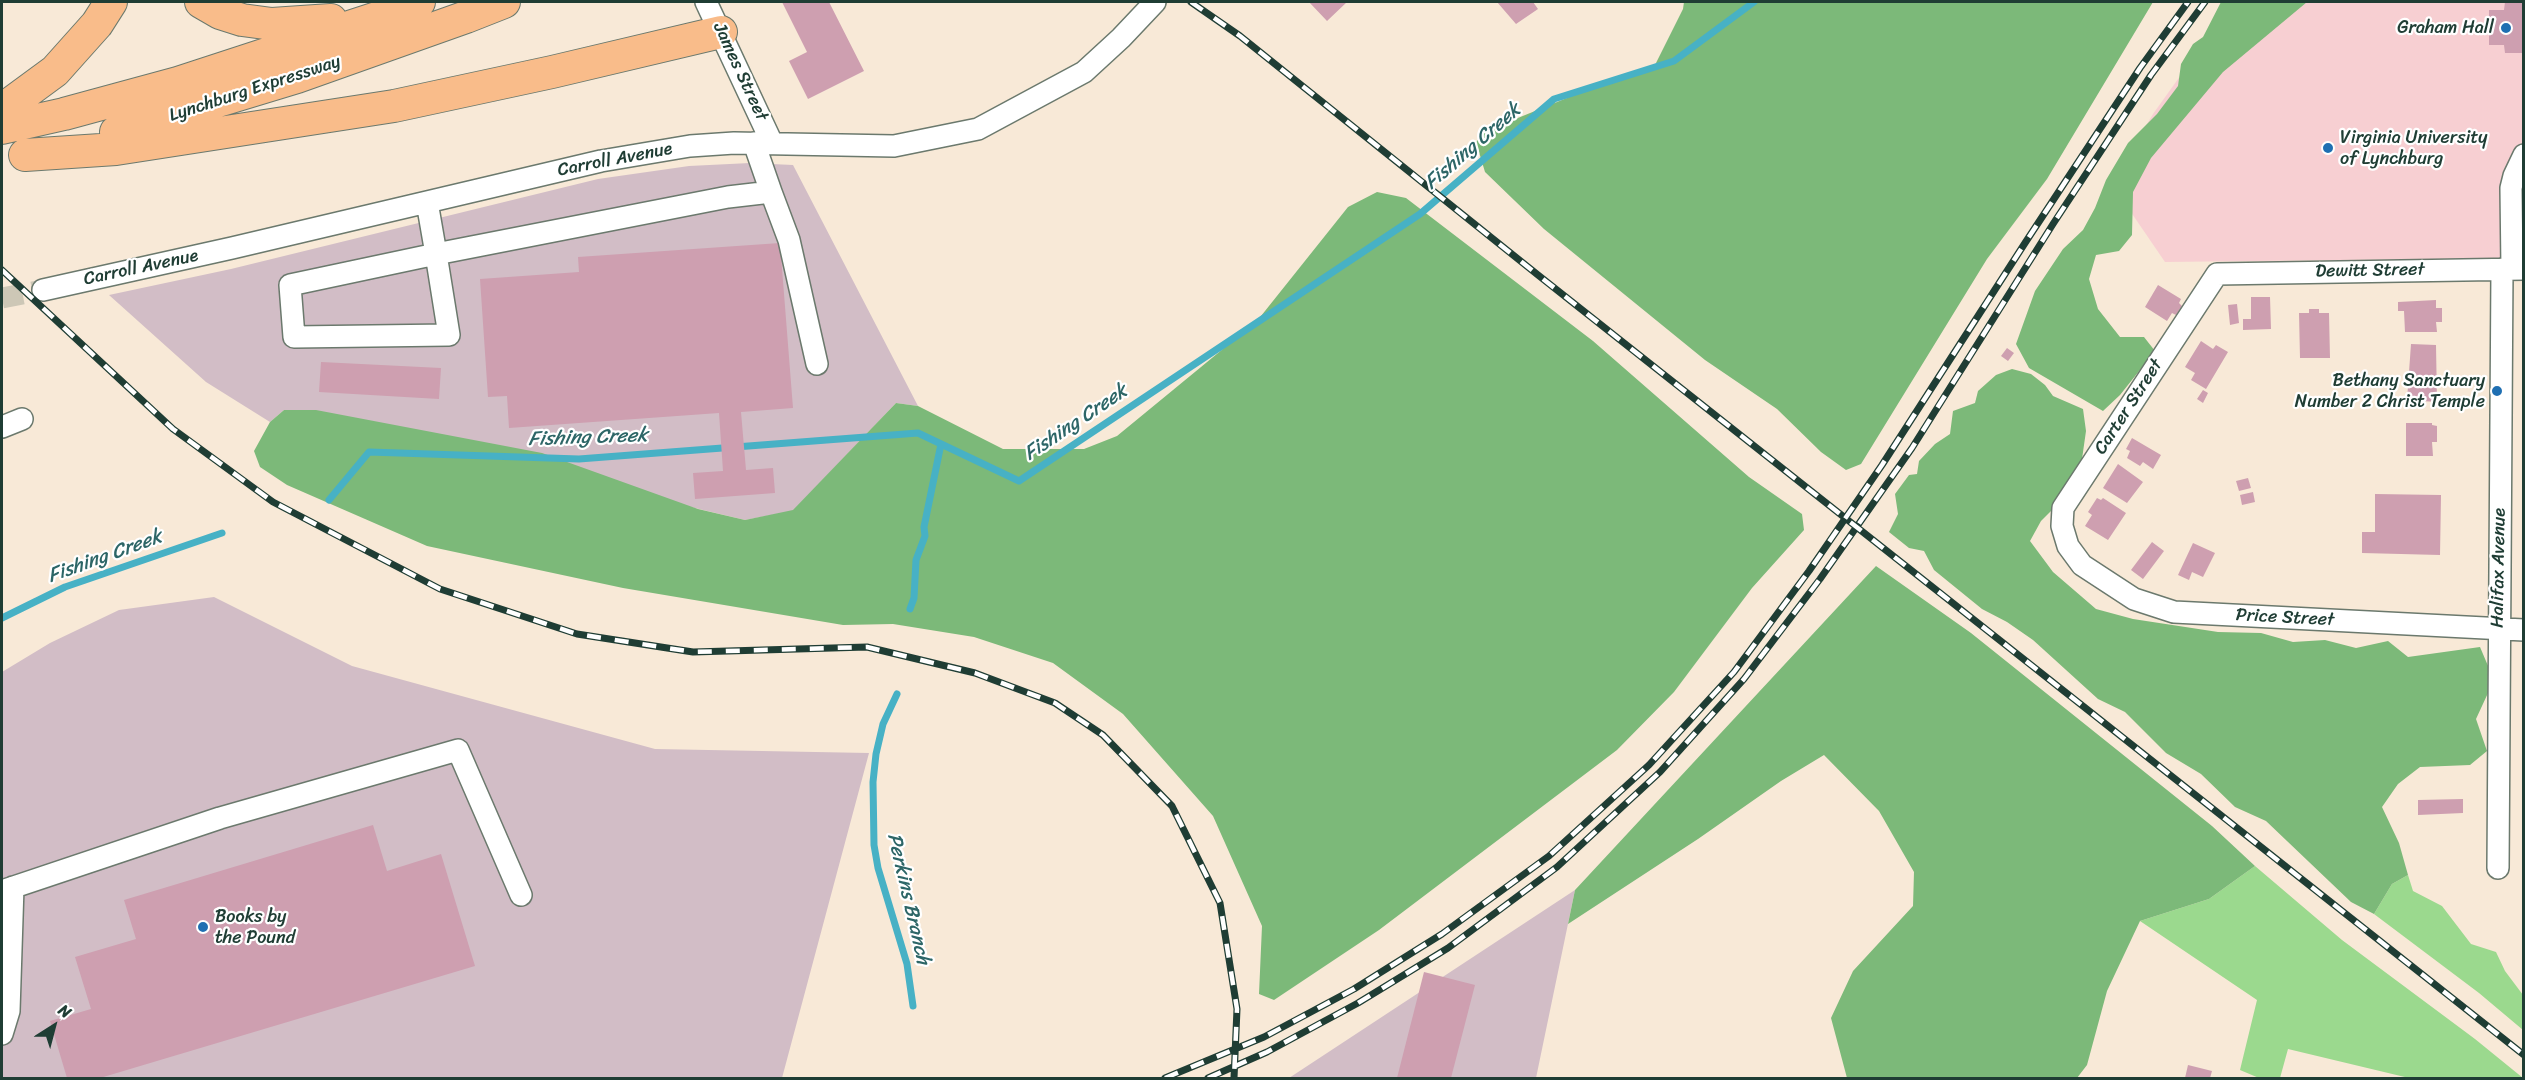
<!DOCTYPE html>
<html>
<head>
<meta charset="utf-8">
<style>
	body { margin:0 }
	#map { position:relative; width:2525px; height:1080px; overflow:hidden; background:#f8e9d7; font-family:Sriracha,sans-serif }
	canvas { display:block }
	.frame { position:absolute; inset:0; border:3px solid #1f3d34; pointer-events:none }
	.north { position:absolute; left:24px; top:996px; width:60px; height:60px; -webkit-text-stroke:4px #fff; paint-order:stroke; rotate:36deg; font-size:16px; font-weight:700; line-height:24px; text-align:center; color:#1f3d34 }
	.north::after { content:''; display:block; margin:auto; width:21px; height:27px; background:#1f3d34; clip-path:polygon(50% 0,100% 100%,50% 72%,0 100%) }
</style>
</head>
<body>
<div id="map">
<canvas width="2525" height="1080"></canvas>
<div class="frame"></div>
<div class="north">N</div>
</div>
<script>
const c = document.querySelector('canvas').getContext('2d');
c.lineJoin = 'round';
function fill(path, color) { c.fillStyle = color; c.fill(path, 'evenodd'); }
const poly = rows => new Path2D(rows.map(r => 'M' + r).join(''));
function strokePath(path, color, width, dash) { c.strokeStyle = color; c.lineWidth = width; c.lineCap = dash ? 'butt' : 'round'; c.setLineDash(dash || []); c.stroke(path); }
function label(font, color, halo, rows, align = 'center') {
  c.font = font + ' Sriracha,sans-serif'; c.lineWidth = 4.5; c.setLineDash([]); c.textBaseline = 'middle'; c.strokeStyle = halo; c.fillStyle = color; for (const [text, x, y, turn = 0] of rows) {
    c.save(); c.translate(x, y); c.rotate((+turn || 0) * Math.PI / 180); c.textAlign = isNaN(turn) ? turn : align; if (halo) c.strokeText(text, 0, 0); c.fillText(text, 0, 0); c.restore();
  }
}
fill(poly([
	[2233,2,2523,2,2523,258,2165,262,2111,183,2153,114]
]), '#f7cfd2');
fill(poly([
	[750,163,793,165,918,406,896,403,793,511,745,520,284,410,270,422,206,382,109,295,231,269,598,179,689,166],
	[214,597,352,666,655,749,869,753,782,1078,2,1078,2,672,50,643,119,610],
	[1575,890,1536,1078,1289,1078]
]), '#d2bdc6');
fill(poly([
	[2255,866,2342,940,2475,1039,2523,1078,2409,1078,2288,1049,2280,1078,2259,1078,2240,1070,2257,1000,2140,921,2209,899],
	[2408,875,2413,891,2442,906,2471,944,2496,952,2505,971,2523,995,2523,1030,2479,993,2374,914,2392,884]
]), '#9bd98e');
fill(poly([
	[1684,2,2153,2,2047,179,1987,259,1861,464,1846,470,1821,452,1777,409,1705,360,1544,229,1485,172,1476,142,1486,131,1611,80,1654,67,1683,9],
	[2221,2,2307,2,2223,72,2151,158,2133,192,2132,235,2119,251,2096,255,2089,279,2098,309,2120,337,2144,337,2155,351,2120,395,2103,411,2029,368,2016,344,2035,291,2063,249,2083,230,2095,208,2106,180,2128,143,2157,114,2178,86,2181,64,2193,44,2203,37],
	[1377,192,1406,198,1593,341,1749,477,1802,514,1804,530,1752,588,1674,692,1617,750,1379,930,1274,1000,1259,994,1262,926,1213,816,1123,714,1053,663,974,637,893,624,843,625,623,588,427,546,287,485,260,467,254,451,270,422,284,410,316,410,542,453,698,509,745,520,793,510,896,403,918,406,1003,449,1084,449,1117,436,1257,321,1348,207],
	[2012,369,2031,374,2045,385,2053,396,2083,409,2086,431,2081,466,2062,500,2041,521,2030,541,2053,572,2096,609,2133,619,2218,632,2261,633,2293,642,2325,640,2356,648,2388,641,2408,657,2480,647,2494,680,2476,719,2487,751,2470,765,2420,767,2398,784,2382,807,2399,843,2408,875,2392,884,2374,914,2351,902,2266,821,2235,807,2201,774,2166,753,2125,712,2098,699,2033,640,2007,622,1982,609,1934,570,1924,551,1909,548,1889,532,1898,514,1895,494,1909,475,1917,474,1919,461,1935,444,1950,434,1953,411,1975,403,1978,391,1996,375],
	[1876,566,1971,633,2212,826,2255,866,2209,899,2140,921,2107,991,2087,1065,2077,1078,1847,1078,1831,1018,1853,971,1913,906,1914,872,1879,811,1824,755,1781,781,1698,839,1568,924,1575,890]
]), '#7cb979');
strokePath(poly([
	[329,500,369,452,579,459,918,433,1019,481,1420,214,1554,99,1674,61,1754,2],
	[910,609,914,598,916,560,925,536,924,527,941,444],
	[2,618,65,587,222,533],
	[897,694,883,724,876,754,873,782,874,845,878,868,907,964,913,1006]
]), '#47b1c5', 7);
fill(poly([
	[782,2,829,2,864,71,808,99,789,61,807,52],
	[1309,2,1347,2,1327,21],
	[1497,2,1533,2,1538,9,1516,24],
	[2505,2,2524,2,2524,53,2505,53,2504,45,2489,45,2489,10,2504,10],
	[2516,201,2524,201,2524,252,2517,253],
	[780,243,793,408,741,412,746,470,773,468,775,493,695,499,693,473,723,471,719,413,509,428,507,396,488,397,480,279,579,272,578,257],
	[2158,285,2181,299,2179,303,2182,306,2176,315,2172,313,2167,321,2145,307],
	[2251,297,2270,297,2271,329,2243,330,2243,319,2251,319],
	[2436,300,2436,308,2442,308,2442,322,2436,322,2437,332,2405,332,2404,311,2398,311,2398,302],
	[2237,304,2239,323,2230,325,2228,305],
	[2309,309,2319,309,2319,313,2329,313,2330,358,2300,358,2299,313,2309,313],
	[2201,341,2213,349,2216,345,2228,352,2206,389,2191,380,2195,373,2185,367],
	[2411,344,2436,345,2437,402,2407,400],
	[2007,348,2014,353,2008,361,2001,356],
	[321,362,441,368,439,399,319,392],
	[2203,390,2208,393,2203,403,2197,399],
	[2406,423,2432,423,2432,425,2437,426,2437,442,2432,442,2433,456,2406,456],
	[2132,438,2161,455,2153,469,2143,462,2140,466,2127,458,2130,451,2126,449],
	[2118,464,2143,482,2127,503,2103,488],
	[2248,478,2251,488,2239,491,2236,481],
	[2253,492,2255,502,2242,505,2240,495],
	[2375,494,2441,495,2440,555,2362,553,2362,532,2375,532],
	[2097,498,2101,500,2103,498,2126,513,2108,540,2085,526,2092,515,2088,512],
	[2152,542,2164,551,2143,579,2131,570],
	[2193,543,2215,553,2203,577,2192,572,2189,580,2178,575],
	[2463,799,2463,813,2418,815,2418,800],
	[373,825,387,871,441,854,475,966,100,1078,67,1078,50,1021,91,1009,75,957,136,939,124,900],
	[1424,972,1475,985,1451,1078,1397,1078],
	[2188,1065,2212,1071,2210,1078,2185,1078]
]), '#ce9fb0');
strokePath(poly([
	[2,298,43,290]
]), '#cdc7b6', 21, [21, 10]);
const minor = poly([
	[706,2,772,143],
	[754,143,771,192],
	[427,202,436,254,449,335,294,337,290,285,436,254,728,197,771,192,789,240,817,364],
	[2512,269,2511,188,2514,176,2524,155],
	[2524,269,2217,274,2063,508,2062,526,2068,546,2082,565,2134,599,2174,612,2524,630],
	[43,290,232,248,601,161,690,146,734,143,894,146,978,129,1084,72,1121,38,1155,2],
	[2,427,22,419],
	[2498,868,2502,269],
	[2,891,220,818,458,750,521,895],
	[2,1034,9,1011,13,887]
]);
const highway = poly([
	[201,2,220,13,242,20,272,24,331,20],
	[2,110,55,71,97,24,111,2],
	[2,128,64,114,178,83,377,18,419,2],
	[116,132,297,77,466,17,504,2],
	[25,155,116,149,394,106,552,72,721,32]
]);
strokePath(minor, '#6b796d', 24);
strokePath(highway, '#6b796d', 34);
strokePath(minor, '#fff', 21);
strokePath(highway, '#f9bc8a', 32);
const rail = poly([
	[1191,2,1240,36,1538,275,2524,1055],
	[2,270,173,429,273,502,440,589,577,634,693,652,867,647,975,673,1055,703,1103,735,1172,806,1220,903,1237,1009,1234,1078],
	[1165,1078,1264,1037,1354,989,1442,934,1549,856,1649,765,1734,672,1809,571,1882,465,2025,243,2140,68,2188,2],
	[1208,1078,1267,1052,1358,1003,1448,948,1557,867,1660,772,1744,679,1820,579,1912,448,2053,224,2151,75,2205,2]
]);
strokePath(rail, '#1f3d34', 7);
strokePath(rail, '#fff', 4.5, [14]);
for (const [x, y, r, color] of [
	[2506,28,6,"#1f6fb2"],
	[2328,148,6,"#1f6fb2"],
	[2497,391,6,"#1f6fb2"],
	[203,927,6,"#1f6fb2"]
]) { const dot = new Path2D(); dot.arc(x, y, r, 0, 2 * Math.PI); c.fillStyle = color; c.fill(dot); strokePath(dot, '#fff', 2); }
label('18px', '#1f3d34', '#fff', [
	["Graham Hall",2494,28],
	["Virginia University",2340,138,"left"],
	["of Lynchburg",2340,159,"left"],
	["Bethany Sanctuary",2485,381],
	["Number 2 Christ Temple",2485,402],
	["Books by",215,917,"left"],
	["the Pound",215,938,"left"]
], 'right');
label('18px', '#1f3d34', '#fff', [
	["James Street",740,72,65],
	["Lynchburg Expressway",255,89,-18],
	["Carroll Avenue",615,160,-11],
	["Carroll Avenue",141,268,-12],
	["Dewitt Street",2370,271,-1],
	["Carter Street",2129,407,-57],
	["Halifax Avenue",2499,568,-89],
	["Price Street",2285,618,3]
]);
label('italic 20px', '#2d6667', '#fff', [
	["Fishing Creek",1473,147,-41],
	["Fishing Creek",1076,423,-34],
	["Fishing Creek",588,438,-2],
	["Fishing Creek",105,557,-20],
	["Perkins Branch",908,899,77]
]);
</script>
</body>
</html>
